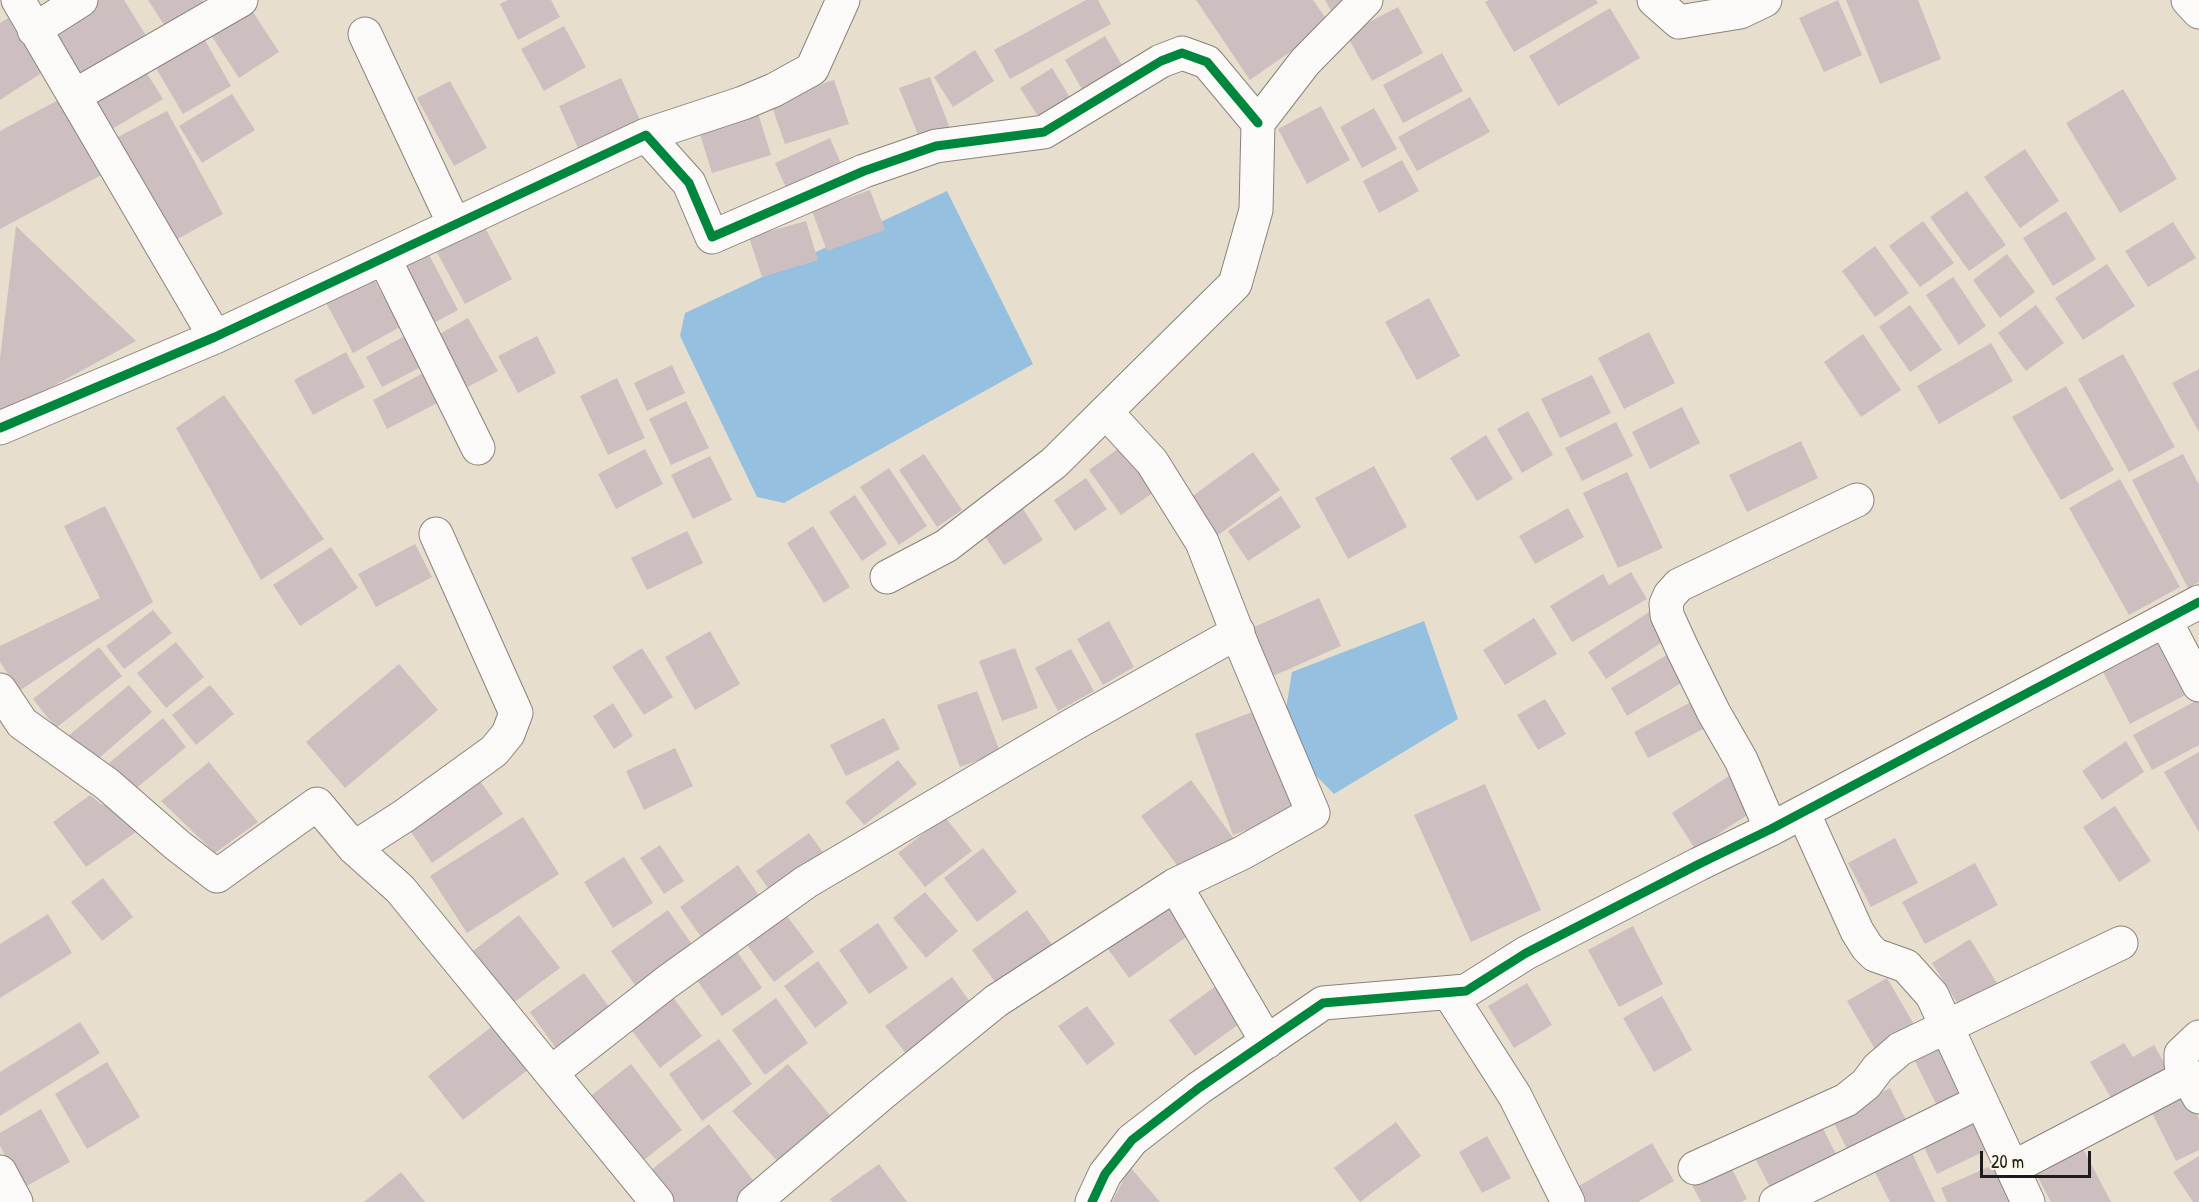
<!DOCTYPE html>
<html>
<head>
<meta charset="utf-8">
<style>
	body { margin:0 }
	#map { position:relative; width:2199px; height:1202px; overflow:hidden; background:#e8dece; font-family:"Patrick Hand",sans-serif }
	canvas { display:block }
	.scale { position:absolute; left:1980px; top:1151px; width:111px; height:27px; box-sizing:border-box; border:3px solid #1c1c1c; border-top:0; padding-left:8px; font-size:18px; line-height:21px; white-space:nowrap; color:#1c1c1c; -webkit-text-stroke:4px #fcf5e5; paint-order:stroke }
</style>
</head>
<body>
<div id="map">
<canvas width="2199" height="1202"></canvas>
<div class="scale">20 m</div>
</div>
<script>
const c = document.querySelector('canvas').getContext('2d');
c.lineJoin = 'round';
function fill(path, color) { c.fillStyle = color; c.fill(path, 'evenodd'); }
const poly = rows => new Path2D(rows.map(r => 'M' + r).join(''));
function strokePath(path, color, width, dash) { c.strokeStyle = color; c.lineWidth = width; c.lineCap = dash ? 'butt' : 'round'; c.setLineDash(dash || []); c.stroke(path); }
fill(poly([
	[947,191,1033,364,784,503,757,497,680,336,685,313],
	[1424,621,1458,719,1334,794,1281,740,1292,672]
]), '#95c0df');
fill(poly([
	[98,0,124,0,147,37,75,81,45,32],
	[148,0,202,0,206,7,168,31],
	[508,0,551,0,560,17,518,40,500,4],
	[1086,0,1098,0,1111,24,1010,79,994,50],
	[1196,0,1313,0,1330,24,1250,80],
	[1325,0,1344,0,1333,14],
	[1489,0,1596,0,1598,3,1514,52,1485,2],
	[1838,0,1862,55,1824,72,1799,18],
	[1846,0,1918,0,1941,59,1880,84],
	[249,6,279,52,239,78,209,32],
	[1398,7,1423,53,1372,81,1346,34],
	[1610,8,1640,58,1558,106,1529,56],
	[8,18,43,72,0,100,0,23],
	[564,26,586,67,544,91,521,49],
	[202,35,231,86,183,114,153,63],
	[1105,36,1130,79,1090,103,1065,60],
	[975,50,994,81,953,107,934,77],
	[1442,53,1463,91,1403,123,1383,85],
	[143,67,163,99,107,132,88,99],
	[1052,68,1077,109,1046,129,1020,88],
	[930,77,951,131,921,142,899,88],
	[621,78,640,120,578,148,559,106],
	[834,80,849,124,785,144,770,101],
	[450,81,487,148,454,166,417,98],
	[2123,89,2177,179,2120,213,2066,123],
	[232,94,255,130,202,163,179,126],
	[66,96,107,172,0,229,0,131],
	[1470,97,1490,132,1417,171,1398,137],
	[1321,106,1350,160,1307,184,1278,129],
	[1374,108,1397,149,1362,168,1340,127],
	[167,111,223,214,172,242,116,138],
	[758,113,771,155,712,173,699,131],
	[830,138,846,175,791,199,775,163],
	[2025,149,2059,201,2020,228,1984,177],
	[1402,160,1419,191,1379,213,1363,181],
	[870,190,885,230,827,251,812,211],
	[1967,191,2006,245,1969,271,1930,217],
	[2066,211,2096,259,2053,286,2023,238],
	[806,221,818,260,762,277,749,237],
	[1923,221,1954,263,1920,287,1889,246],
	[2173,222,2196,258,2148,287,2125,251],
	[483,224,512,279,465,304,435,249],
	[16,226,136,341,0,415,0,358],
	[1875,246,1909,293,1875,317,1842,271],
	[427,251,458,310,430,325,399,266],
	[2007,254,2035,292,2000,318,1973,280],
	[2107,264,2135,306,2083,340,2055,298],
	[371,274,400,327,353,353,324,299],
	[1953,277,1986,326,1959,345,1926,295],
	[1429,298,1460,356,1417,380,1385,322],
	[1910,305,1942,350,1910,372,1879,327],
	[2036,305,2064,343,2026,371,1998,333],
	[468,318,498,371,464,389,434,337],
	[412,332,429,363,382,387,366,357],
	[1649,332,1675,383,1624,409,1598,358],
	[1863,334,1901,390,1861,417,1824,362],
	[537,336,556,373,518,393,498,356],
	[1991,343,2013,381,1939,424,1917,386],
	[346,352,365,387,313,415,294,380],
	[2123,354,2175,447,2129,472,2078,379],
	[672,365,685,393,647,411,634,383],
	[2199,369,2199,432,2172,383],
	[427,371,443,400,387,429,373,400],
	[1592,375,1611,413,1560,438,1541,399],
	[617,378,645,438,608,455,580,396],
	[2066,386,2114,470,2061,500,2012,417],
	[224,395,324,539,261,580,176,428],
	[686,401,709,448,671,465,649,419],
	[1682,407,1700,443,1650,469,1632,432],
	[1528,411,1553,455,1522,473,1497,429],
	[1616,422,1633,456,1582,481,1565,448],
	[1486,435,1513,479,1477,501,1450,458],
	[1801,441,1818,478,1747,512,1729,475],
	[1122,446,1154,492,1121,515,1089,470],
	[645,449,663,484,616,509,598,474],
	[1253,452,1280,490,1214,538,1187,500],
	[924,454,962,510,937,527,899,470],
	[2183,454,2199,485,2199,582,2188,588,2132,480],
	[710,456,732,500,693,519,671,475],
	[1374,466,1407,527,1348,559,1315,498],
	[889,468,927,526,899,545,860,487],
	[1627,472,1663,548,1618,568,1583,493],
	[1086,478,1107,509,1075,531,1054,500],
	[2120,479,2180,587,2129,615,2069,508],
	[855,495,887,544,862,561,829,512],
	[1281,496,1301,527,1248,561,1228,531],
	[105,506,153,602,19,691,0,662,0,646,100,598,64,526],
	[1568,508,1584,537,1535,564,1519,536],
	[1023,509,1043,540,1004,565,984,535],
	[813,526,850,587,824,603,787,543],
	[687,531,703,563,647,590,631,558],
	[415,544,432,577,376,607,358,574],
	[331,547,358,588,300,626,273,585],
	[1631,572,1647,599,1572,642,1550,606,1603,574,1609,585],
	[1319,598,1341,646,1273,676,1252,628],
	[153,610,172,633,124,669,106,646],
	[1649,612,1667,639,1606,679,1588,652],
	[1534,618,1557,654,1505,685,1483,650],
	[1109,621,1134,667,1103,685,1077,639],
	[2164,630,2195,690,2130,724,2099,664],
	[710,631,740,684,695,710,665,657],
	[176,642,204,677,166,708,137,673],
	[99,647,122,676,56,728,33,699],
	[642,648,673,697,644,715,612,667],
	[1015,648,1038,708,1002,721,979,661],
	[1071,649,1094,691,1058,711,1035,668],
	[1670,653,1686,680,1627,716,1611,688],
	[399,664,438,710,345,788,306,742],
	[129,685,152,712,91,765,67,737],
	[210,685,234,714,196,745,172,715],
	[977,691,1000,752,960,767,937,705],
	[1545,699,1566,734,1538,750,1517,715],
	[2199,699,2199,745,2152,770,2133,735],
	[1691,702,1705,728,1648,758,1634,732],
	[613,703,633,736,614,749,593,716],
	[1260,709,1298,811,1233,835,1195,734],
	[163,718,186,747,133,791,109,763],
	[884,718,900,749,846,776,830,745],
	[2126,741,2144,772,2102,800,2082,771],
	[675,748,693,786,644,810,626,771],
	[2199,752,2199,832,2164,772],
	[898,760,917,784,864,825,845,802],
	[209,762,258,822,215,853,161,801],
	[1729,776,1752,812,1695,849,1672,813],
	[478,778,503,814,432,863,407,826],
	[1191,780,1237,843,1187,879,1141,816],
	[1485,784,1541,910,1471,942,1414,815],
	[90,795,101,804,125,812,139,830,86,867,53,822],
	[2115,806,2151,861,2119,882,2083,827],
	[523,817,559,874,467,933,430,876],
	[945,817,972,851,925,887,898,853],
	[809,833,825,855,772,894,756,871],
	[1895,838,1918,883,1871,907,1848,863],
	[660,845,684,881,664,894,640,858],
	[983,848,1017,892,977,922,944,878],
	[624,857,653,903,613,928,584,882],
	[1975,863,1998,905,1925,944,1902,902],
	[738,865,762,900,704,941,680,907],
	[103,878,133,917,102,941,71,902],
	[925,892,958,931,926,958,893,918],
	[1163,899,1189,935,1129,978,1103,942],
	[781,908,814,952,774,982,742,938],
	[668,910,696,950,639,991,611,951],
	[1027,910,1058,953,1003,993,972,950],
	[48,914,72,953,0,998,0,944],
	[519,915,560,968,513,1003,473,951],
	[878,923,908,968,869,994,839,950],
	[1633,926,1663,984,1619,1007,1588,950],
	[1970,939,2000,988,1963,1012,1932,963],
	[734,947,762,988,722,1016,694,976],
	[818,961,848,1003,815,1028,784,986],
	[584,973,612,1011,557,1050,530,1012],
	[952,977,976,1010,909,1058,885,1026],
	[1887,978,1919,1033,1879,1056,1847,1001],
	[1527,983,1552,1025,1514,1048,1488,1006],
	[1216,986,1243,1021,1195,1056,1169,1020],
	[669,992,702,1036,660,1068,627,1024],
	[1662,996,1692,1050,1654,1072,1623,1018],
	[776,998,808,1043,765,1075,732,1030],
	[1087,1006,1115,1044,1087,1065,1058,1026],
	[80,1022,100,1053,0,1116,0,1072],
	[494,1025,529,1069,463,1120,428,1076],
	[719,1039,752,1084,702,1121,669,1074],
	[1943,1040,1968,1092,1938,1108,1912,1055],
	[2124,1043,2133,1057,2154,1045,2172,1076,2117,1108,2090,1062],
	[107,1062,140,1117,87,1149,55,1094],
	[631,1064,682,1130,639,1164,588,1098],
	[788,1064,833,1119,780,1164,732,1111],
	[2182,1085,2199,1119,2199,1150,2176,1161,2147,1103],
	[1890,1088,1910,1128,1851,1157,1831,1117],
	[41,1109,70,1162,23,1188,0,1146,0,1133],
	[1974,1109,1993,1147,1937,1174,1919,1137],
	[1817,1117,1839,1160,1774,1195,1752,1152],
	[1396,1122,1421,1156,1360,1202,1334,1168],
	[709,1124,757,1185,736,1202,669,1202,646,1174],
	[1487,1136,1511,1178,1482,1193,1459,1152],
	[1906,1140,1935,1202,1890,1202,1868,1158],
	[1652,1143,1674,1181,1638,1202,1579,1202,1572,1190],
	[2080,1143,2111,1202,2051,1202,2033,1168],
	[2199,1156,2199,1202,2193,1202,2173,1172],
	[879,1164,907,1202,832,1202,830,1199],
	[1730,1165,1747,1199,1741,1202,1701,1202,1692,1185],
	[1993,1165,2009,1202,1947,1202,1941,1188],
	[1130,1167,1160,1202,1112,1202],
	[401,1172,425,1202,364,1202]
]), '#cdbfc0');
const minor = poly([
	[18,0,215,337],
	[1654,0,1679,22,1740,12,1765,0],
	[2188,0,2199,12],
	[34,30,81,0],
	[365,34,454,224],
	[74,96,241,0],
	[646,135,743,103,774,90,812,69,843,0],
	[384,258,478,448],
	[1106,412,1152,462,1202,542,1242,645,1313,813,1242,853,1175,885,1267,1042],
	[0,428,215,337,646,135,689,183,712,237,864,171,936,146,1044,132,1161,61,1182,53,1207,62,1258,123],
	[887,577,946,546,1054,463,1235,284,1256,210,1258,123,1305,62,1366,0],
	[2165,620,2199,685],
	[0,690,22,723,107,784,177,845,217,876,317,804,354,848,400,889,657,1202],
	[1803,812,1857,931,1867,947,1875,955,1906,966,1932,995,2028,1202],
	[1771,829,1741,760,1714,713,1683,650,1667,615,1666,604,1670,595,1679,585,1857,500],
	[354,848,404,816,494,751,508,734,516,713,436,534],
	[1449,993,1515,1096,1568,1202],
	[2199,1037,2181,1054,2181,1064,2199,1097],
	[552,1072,667,982,806,882,1074,724,1238,632],
	[1695,1168,1846,1100,1866,1084,1878,1068,1900,1049,2121,943],
	[2012,1168,2186,1077],
	[0,1172,16,1202],
	[754,1202,883,1093,996,1001,1175,885],
	[1092,1202,1105,1174,1132,1140,1199,1088,1323,1003,1466,991,1526,953,1699,864,1771,829,2199,602],
	[1776,1202,1981,1101]
]);
strokePath(minor, '#88837b', 35);
strokePath(minor, '#fcfaf8', 33);
strokePath(poly([
	[0,428,215,337,646,135,689,183,712,237,864,171,936,146,1044,132,1161,61,1182,53,1207,62,1258,123],
	[1092,1202,1105,1174,1132,1140,1199,1088,1323,1003,1466,991,1526,953,1699,864,1771,829,2199,602]
]), '#00873e', 9);
</script>
</body>
</html>
